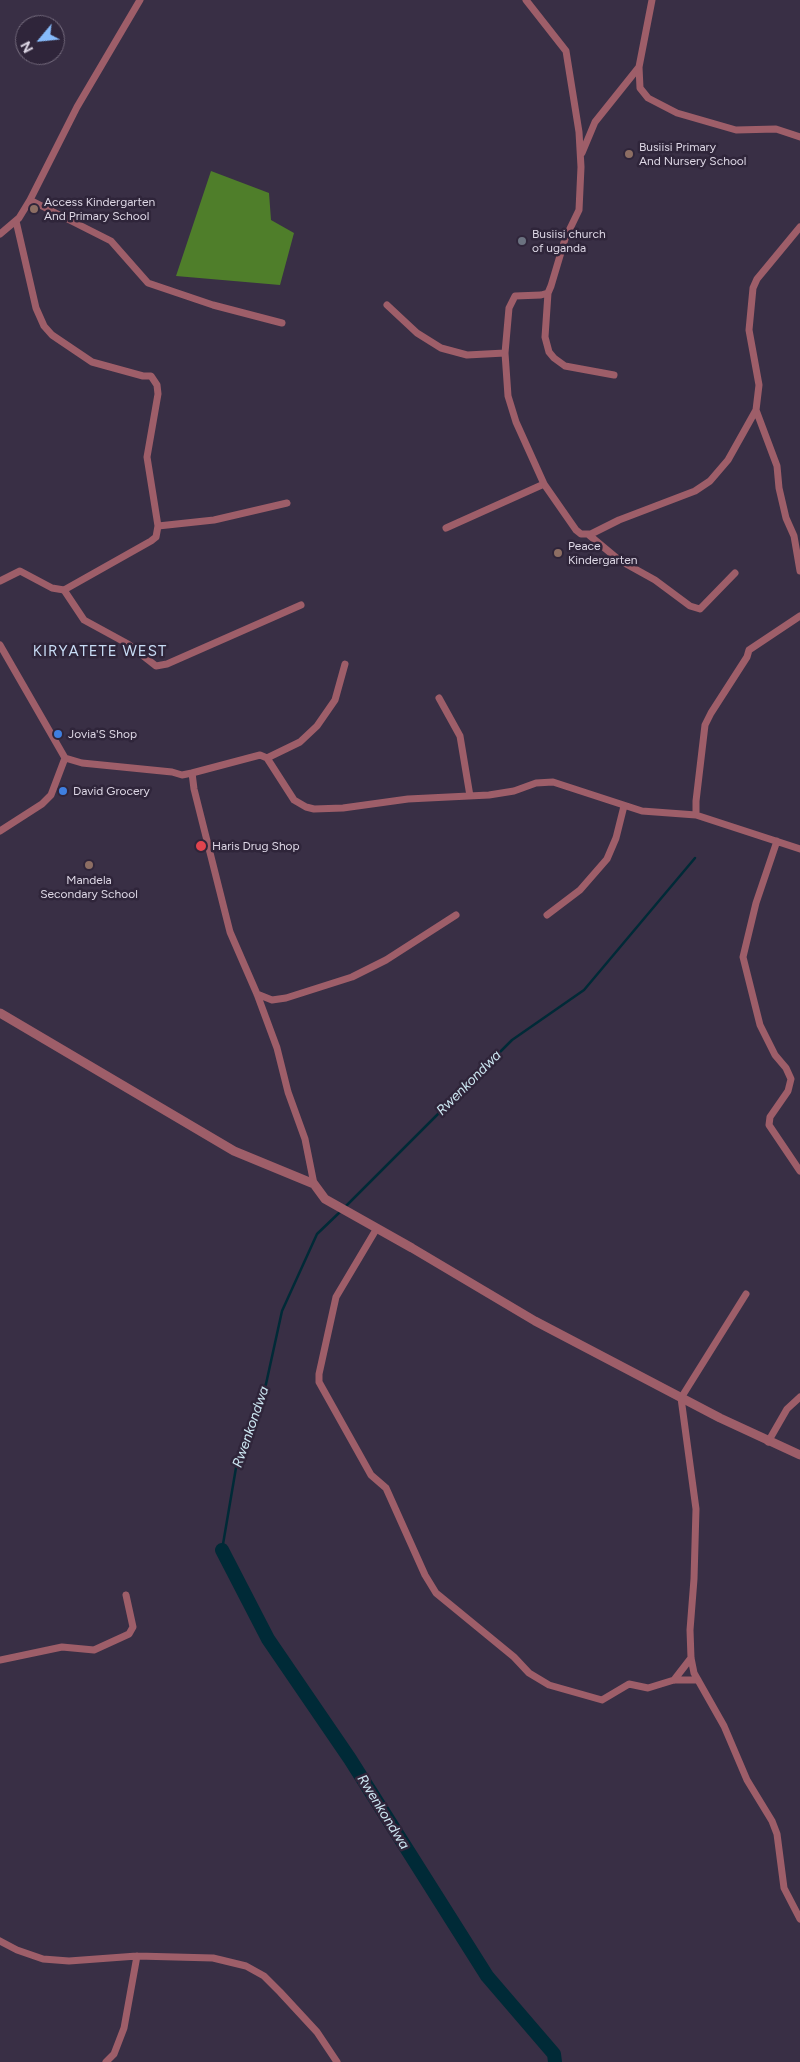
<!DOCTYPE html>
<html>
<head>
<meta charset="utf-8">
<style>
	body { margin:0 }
	#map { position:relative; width:800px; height:2062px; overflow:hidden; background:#392f45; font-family:Figtree,sans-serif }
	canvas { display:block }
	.north { position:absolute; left:15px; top:15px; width:50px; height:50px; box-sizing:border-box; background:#2f253a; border:1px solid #756c7e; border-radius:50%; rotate:242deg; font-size:14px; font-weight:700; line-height:20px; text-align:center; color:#ddd7e5 }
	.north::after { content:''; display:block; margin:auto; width:18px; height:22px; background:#86bbfb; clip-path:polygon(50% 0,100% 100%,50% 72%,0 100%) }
</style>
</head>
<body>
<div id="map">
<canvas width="800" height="2062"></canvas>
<div class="north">N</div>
</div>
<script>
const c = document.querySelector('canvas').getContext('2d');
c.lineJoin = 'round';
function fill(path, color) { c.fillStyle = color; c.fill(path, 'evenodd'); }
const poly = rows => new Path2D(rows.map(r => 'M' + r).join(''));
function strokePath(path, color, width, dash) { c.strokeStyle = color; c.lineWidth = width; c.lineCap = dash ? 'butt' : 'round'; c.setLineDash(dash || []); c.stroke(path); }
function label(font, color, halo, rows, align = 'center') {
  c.font = font + ' Figtree,sans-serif'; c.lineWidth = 5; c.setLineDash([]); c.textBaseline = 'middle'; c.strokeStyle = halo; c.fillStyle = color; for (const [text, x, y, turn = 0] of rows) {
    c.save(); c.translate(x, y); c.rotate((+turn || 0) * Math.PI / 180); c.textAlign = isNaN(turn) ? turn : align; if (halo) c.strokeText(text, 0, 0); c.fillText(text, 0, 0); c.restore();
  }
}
fill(poly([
	[211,171,269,193,271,220,294,233,280,285,176,276]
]), '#4f7e2a');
strokePath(poly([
	[345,1207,512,1040,584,990,695,858],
	[222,1550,238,1456,266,1384,282,1311,317,1234,341,1211]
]), '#002a37', 2.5);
strokePath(poly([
	[222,1550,268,1639,350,1759,487,1976,554,2054,555,2062]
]), '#002a37', 14);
strokePath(poly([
	[526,0,566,51,579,132,581,167,579,210,565,239,551,286,548,293,541,295,515,296,509,308,505,353,508,396,516,422,544,484,576,530,581,534,591,534,619,520,695,491,710,481,728,460,756,410],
	[652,0,639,67,640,88,648,98,677,113,736,130,776,129,800,137],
	[582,153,595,122,639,67],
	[30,200,111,241,148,283,213,305,282,323],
	[800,227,757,279,753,288,749,330,759,385,756,410,777,466,779,488,786,518,794,536,800,571],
	[0,234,19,218,30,200,77,107,140,0],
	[548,293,545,337,549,352,554,358,565,366,614,375],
	[387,305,417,333,441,348,467,355,505,353],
	[158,526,214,520,287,503],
	[446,528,544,484],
	[589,535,619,560,655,580,690,606,700,609,735,573],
	[0,581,20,571,52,588,64,590,151,541,156,537,158,526,147,457,158,394,157,385,151,376,143,376,92,362,52,335,44,326,36,308,16,221],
	[64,590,84,620,128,644,156,666,167,664,301,605],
	[0,645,65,758,82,763,172,772,182,775,192,773,194,789,230,932,257,994,277,1048,288,1092,305,1139,314,1184],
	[439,698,460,736,470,796],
	[267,758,300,742,317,726,335,700,345,664],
	[192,773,260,755,267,758,294,800,306,807,314,809,343,808,408,799,489,795,514,791,536,783,553,782,642,811,696,815,800,849],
	[696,815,696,801,705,725,711,713,747,657,749,650,800,616],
	[0,831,42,804,51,795,65,758],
	[777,841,756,903,743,957,760,1025,775,1055,786,1068,791,1079,788,1091,770,1117,769,1125,800,1171],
	[547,915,580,890,607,859,616,838,624,806],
	[257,994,272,1000,286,998,352,977,386,960,456,915],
	[377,1228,336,1297,319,1374,319,1382,371,1475,386,1488,425,1575,436,1593,514,1657,529,1673,549,1685,602,1700,629,1684,648,1688,674,1680,698,1680],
	[746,1294,681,1398,696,1509,694,1579,690,1630,691,1658,694,1673,724,1726,747,1780,772,1821,777,1834,784,1888,800,1919],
	[768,1442,787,1409,800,1397],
	[0,1660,62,1647,94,1650,129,1634,133,1627,126,1595],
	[674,1680,691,1658],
	[0,1941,17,1950,43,1959,69,1961,137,1956,213,1958,246,1966,264,1976,280,1992,317,2032,337,2062],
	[106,2062,114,2054,124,2028,137,1956]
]), '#9e5e69', 7);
strokePath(poly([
	[0,1013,234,1151,314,1184,325,1199,412,1248,535,1321,720,1418,800,1455]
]), '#9e5e69', 9);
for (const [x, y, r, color] of [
	[629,154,5,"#8d6e63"],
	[34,209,5,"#8d6e63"],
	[522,241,5,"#6b7280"],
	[558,553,5,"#8d6e63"],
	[58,734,5,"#3f7fe0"],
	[63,791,5,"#3f7fe0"],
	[201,846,6,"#e0444e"],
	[89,865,5,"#8d6e63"]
]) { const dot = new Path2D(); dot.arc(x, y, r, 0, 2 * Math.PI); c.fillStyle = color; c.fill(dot); strokePath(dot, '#2f253a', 2); }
label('12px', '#ddd7e5', '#2f253a', [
	["Busiisi Primary",639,147],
	["And Nursery School",639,161],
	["Access Kindergarten",44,202],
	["And Primary School",44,216],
	["Busiisi church",532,234],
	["of uganda",532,248],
	["Peace",568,546],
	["Kindergarten",568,560],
	["Jovia'S Shop",68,734],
	["David Grocery",73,791],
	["Haris Drug Shop",212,846],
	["Mandela",89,880,"center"],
	["Secondary School",89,894,"center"]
], 'left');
label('italic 14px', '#cde7f2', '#2f253a', [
	["Rwenkondwa",469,1083,-45],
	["Rwenkondwa",251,1427,-71],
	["Rwenkondwa",383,1812,58]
]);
c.letterSpacing = '1px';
label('15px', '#c8dcf5', '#2f253a', [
	["KIRYATETE WEST",100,652]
]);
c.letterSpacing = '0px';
</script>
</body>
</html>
